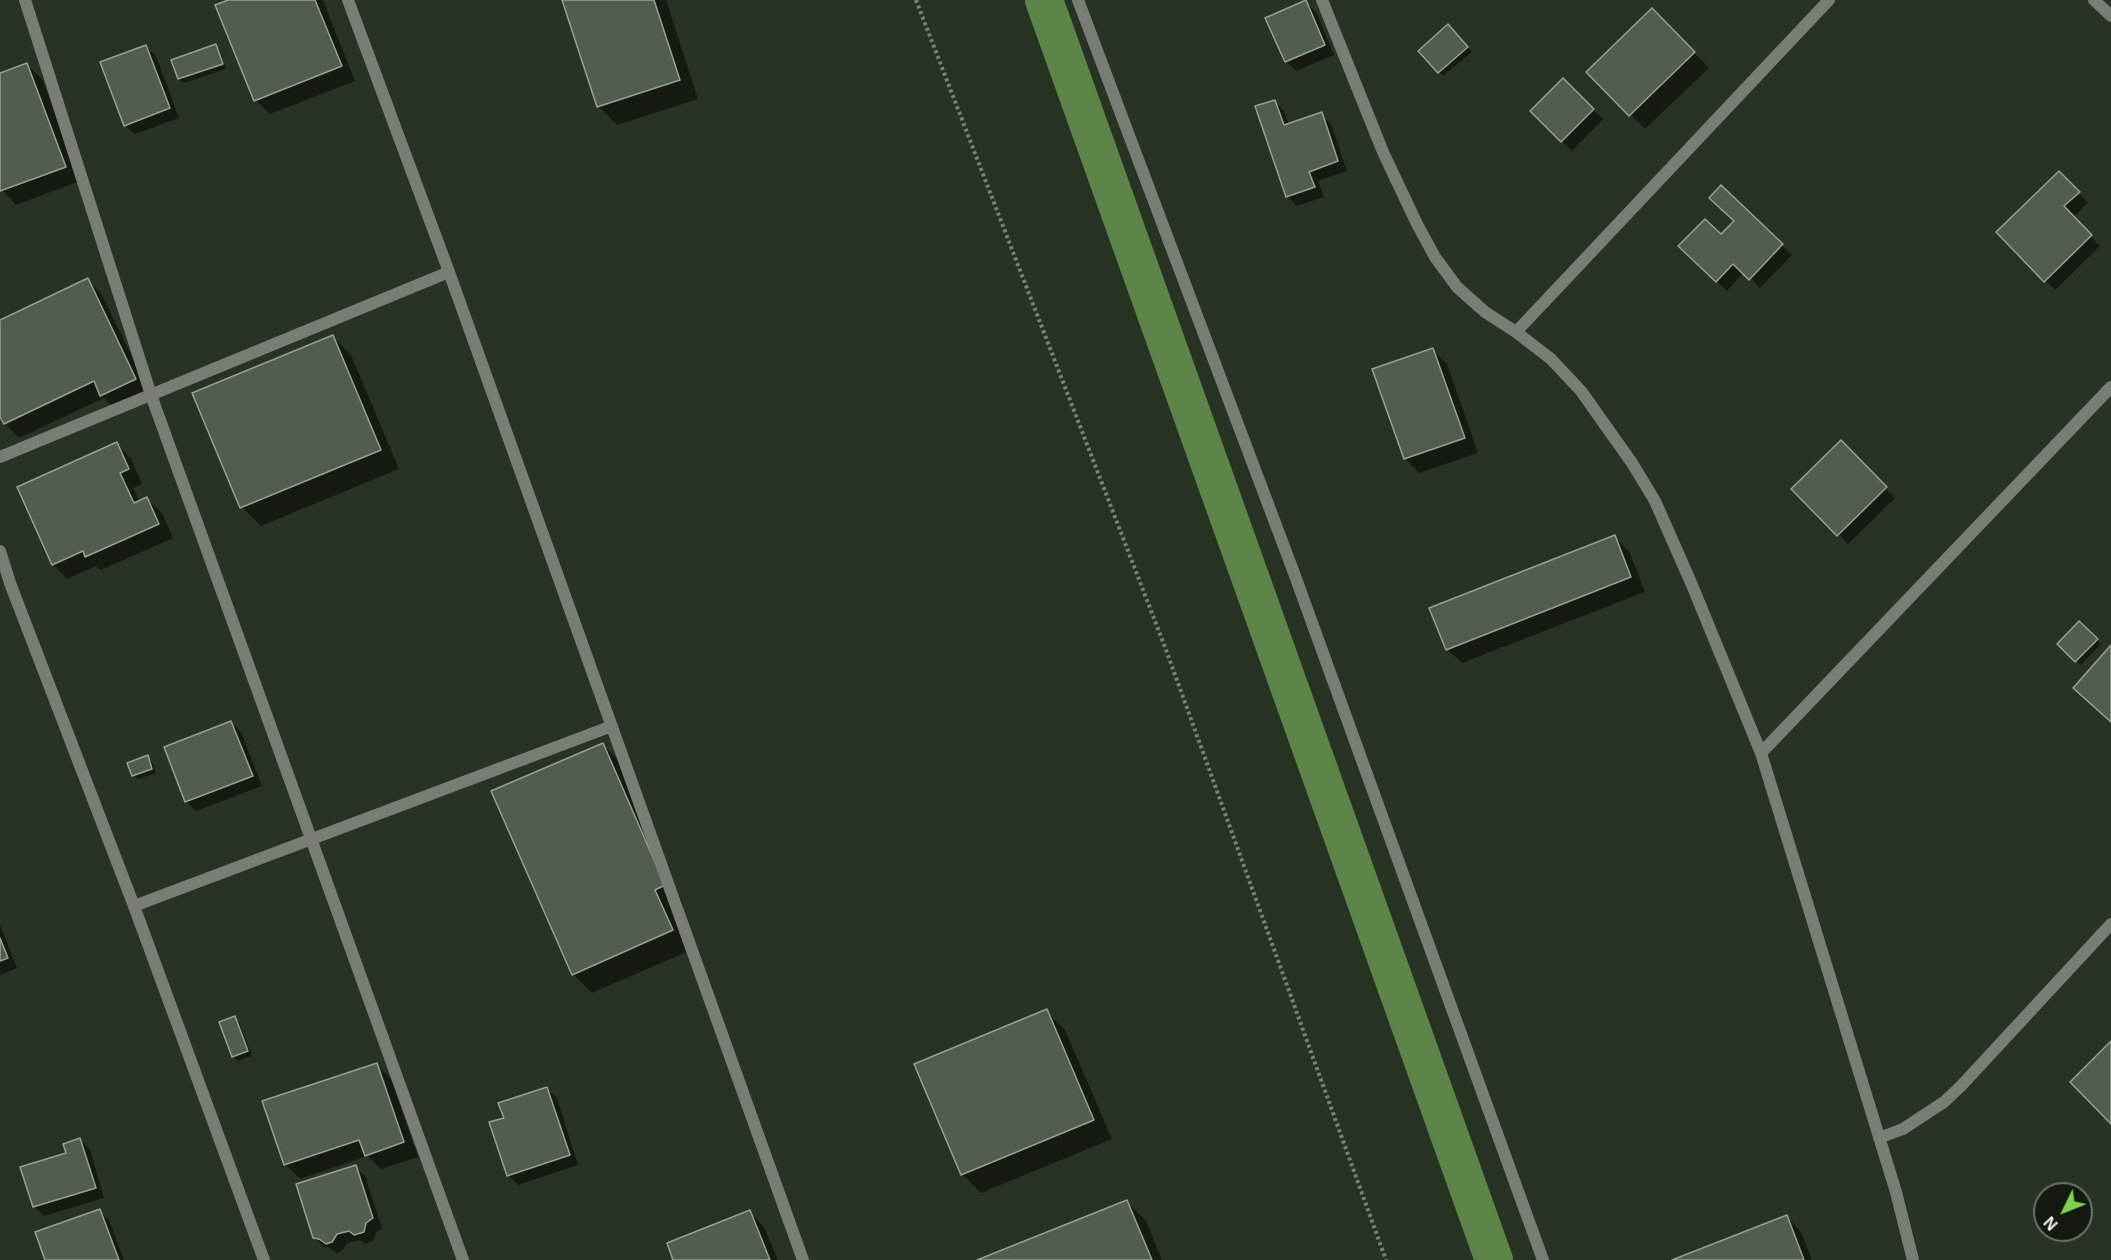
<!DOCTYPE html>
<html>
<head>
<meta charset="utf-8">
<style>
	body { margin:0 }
	#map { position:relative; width:2111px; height:1260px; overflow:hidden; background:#293324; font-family:Helvetica,sans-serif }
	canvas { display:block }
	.north { position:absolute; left:2033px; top:1182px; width:60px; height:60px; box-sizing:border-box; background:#141912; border:2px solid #6c726a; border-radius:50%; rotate:227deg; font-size:16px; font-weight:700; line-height:24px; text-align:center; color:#f0f7ed }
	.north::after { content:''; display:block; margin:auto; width:21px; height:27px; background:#80d051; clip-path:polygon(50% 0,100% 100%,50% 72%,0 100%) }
</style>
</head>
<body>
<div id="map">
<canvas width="2111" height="1260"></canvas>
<div class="north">N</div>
</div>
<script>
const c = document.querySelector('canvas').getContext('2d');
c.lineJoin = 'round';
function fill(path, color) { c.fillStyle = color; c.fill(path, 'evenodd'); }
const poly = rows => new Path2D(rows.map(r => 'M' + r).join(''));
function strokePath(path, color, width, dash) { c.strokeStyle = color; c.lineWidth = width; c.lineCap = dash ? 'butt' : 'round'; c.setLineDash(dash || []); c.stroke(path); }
fill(poly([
	[232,0,323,0,355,81,270,114,255,100],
	[564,0,666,0,698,99,617,125,598,106],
	[1306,2,1316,12,1334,55,1296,71,1286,61],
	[1652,10,1709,68,1645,129,1588,72],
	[1453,30,1472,52,1443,76,1420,51],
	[216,46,220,51,226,69,184,83,179,79],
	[146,47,156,56,179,118,135,134,125,125],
	[27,65,42,79,80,181,16,205,2,190,0,186,0,75],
	[1563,80,1603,119,1572,151,1532,111],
	[1275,102,1284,111,1289,125,1321,114,1331,124,1347,171,1318,181,1324,197,1297,206,1287,196],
	[2059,173,2088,203,2073,217,2100,246,2055,290,1998,232],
	[1721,187,1792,255,1760,288,1744,272,1727,291,1690,256,1721,236,1735,221],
	[88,280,102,295,150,394,116,410,104,398,19,438,5,424,0,413,0,322],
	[332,336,351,355,399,469,261,526,242,507],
	[1433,350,1447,364,1478,453,1419,473,1405,458],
	[1841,442,1895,498,1848,544,1793,489],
	[117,444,131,459,142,484,133,488,140,502,147,499,162,513,173,538,101,570,96,566,67,579,53,564],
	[1614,537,1629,551,1645,592,1462,663,1447,649],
	[2079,623,2101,644,2081,665,2059,644],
	[231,722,241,732,262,786,196,811,186,801],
	[603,745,622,764,683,904,673,909,691,950,592,993,573,974],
	[148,757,152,762,156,773,138,779,133,775],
	[0,925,17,968,0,975],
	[1046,1011,1065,1030,1112,1139,981,1193,962,1174],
	[235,1018,239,1022,252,1056,238,1061,233,1056],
	[377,1065,391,1079,418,1157,381,1169,367,1156,300,1179,285,1164],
	[547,1089,557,1098,578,1165,518,1185,508,1175,505,1119],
	[80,1140,90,1150,104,1198,44,1216,34,1206,68,1154],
	[355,1167,365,1176,382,1228,376,1233,373,1241,365,1244,360,1240,347,1243,342,1251,337,1253,330,1248,324,1247,314,1237],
	[1127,1202,1146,1221,1162,1260,980,1260],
	[99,1211,109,1220,124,1260,47,1260],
	[750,1212,764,1227,778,1260,675,1260],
	[1787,1217,1801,1232,1812,1260,1676,1260]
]), '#0007');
strokePath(poly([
	[1044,0,1494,1260]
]), '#5d8449', 38);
const building = poly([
	[228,0,315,0,342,66,254,101,215,5,228,0],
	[562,0,654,0,680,80,597,107,562,0],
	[1306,0,1325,45,1285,62,1265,18,1306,0],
	[1652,8,1695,52,1629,116,1586,72,1652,8],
	[1448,24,1468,47,1438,73,1418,51,1448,24],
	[216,44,223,64,178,79,171,60,216,44],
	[146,45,170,108,124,126,100,62,146,45],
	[27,63,66,167,0,191,0,73,27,63],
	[1563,78,1594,109,1561,142,1530,111,1563,78],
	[1275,100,1284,125,1322,112,1338,161,1309,172,1315,187,1286,197,1255,106,1275,100],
	[2059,171,2080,192,2064,206,2092,235,2044,282,1996,232,2059,171],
	[1721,185,1783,244,1749,280,1733,264,1716,282,1678,246,1705,219,1721,234,1734,221,1709,198,1721,185],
	[88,278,136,379,100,396,94,381,4,424,0,417,0,320,88,278],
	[333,335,381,450,240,508,192,393,333,335],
	[1433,348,1465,438,1404,459,1372,369,1433,348],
	[1841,440,1887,487,1837,536,1791,489,1841,440],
	[117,442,129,469,120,473,134,503,147,497,159,524,85,557,83,551,52,565,17,487,117,442],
	[1615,535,1631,577,1446,650,1429,608,1615,535],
	[2079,621,2098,639,2075,662,2057,644,2079,621],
	[2111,645,2111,722,2073,688,2111,645],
	[231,721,253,776,185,802,164,747,231,721],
	[603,743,665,885,655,890,673,930,572,975,491,791,603,743],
	[148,755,152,769,132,776,127,763,148,755],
	[0,938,8,958,0,961,0,938],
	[1047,1009,1094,1120,961,1175,914,1064,1047,1009],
	[235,1016,248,1051,232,1057,219,1022,235,1016],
	[2111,1041,2111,1124,2070,1082,2111,1041],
	[377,1063,404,1142,365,1156,359,1140,284,1165,262,1101,377,1063],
	[547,1087,570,1155,507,1176,489,1122,504,1118,498,1103,547,1087],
	[80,1138,96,1188,33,1207,20,1167,66,1153,63,1144,80,1138],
	[356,1165,373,1218,366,1223,364,1232,354,1235,349,1231,337,1234,332,1242,326,1244,319,1239,313,1238,296,1184,356,1165],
	[1127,1200,1152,1260,977,1260,1127,1200],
	[100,1209,119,1260,45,1260,35,1232,100,1209],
	[750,1210,770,1260,673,1260,667,1243,750,1210],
	[1787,1215,1804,1260,1672,1260,1787,1215]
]);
fill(building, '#525d4d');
strokePath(building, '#96a291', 1.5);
strokePath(poly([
	[916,0,1165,647,1386,1260]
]), '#798275', 4, [3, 3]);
strokePath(poly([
	[25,0,151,395,463,1260],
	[348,0,449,272,803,1260],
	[1078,0,1294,573,1543,1260],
	[1322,0,1383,152,1417,224,1435,257,1457,287,1485,312,1516,332,1551,359,1581,391,1632,463,1655,501,1692,585,1761,753,1896,1192,1913,1260],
	[2094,0,2111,16],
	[1516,332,1829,0],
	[0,457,449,272],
	[0,551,10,583,134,906,264,1260],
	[1761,753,2111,387],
	[134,906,612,726],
	[1879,1138,1903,1129,1944,1102,1961,1086,2111,924]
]), '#787e76', 12);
</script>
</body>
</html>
